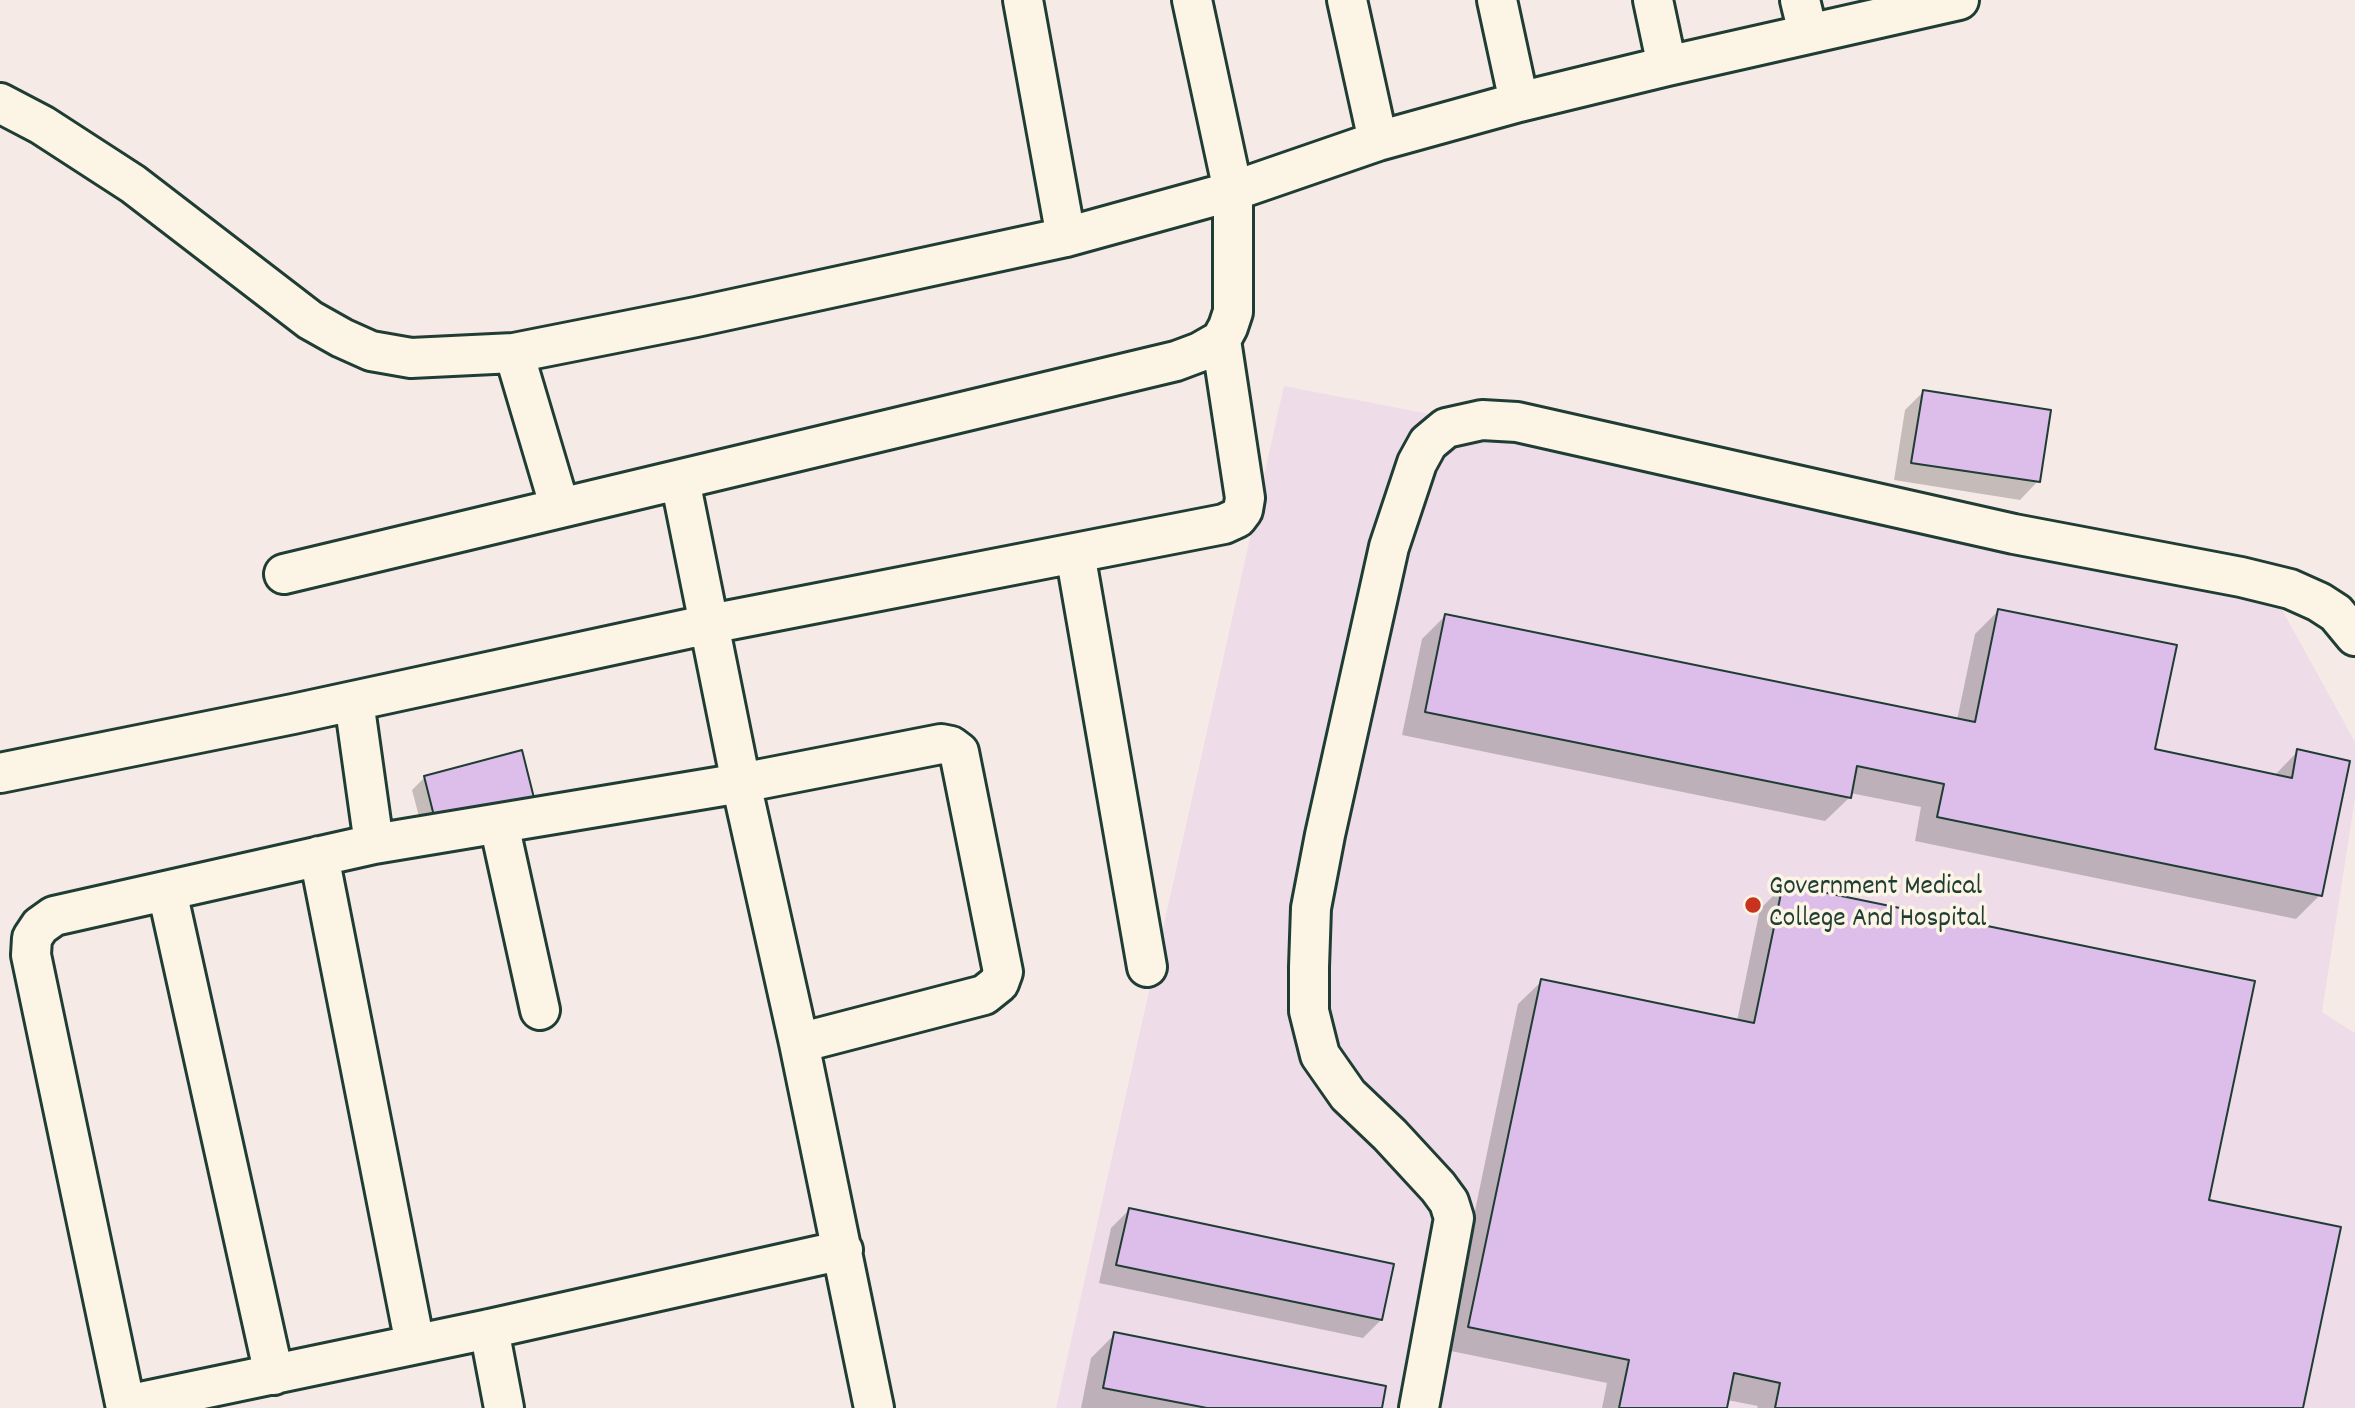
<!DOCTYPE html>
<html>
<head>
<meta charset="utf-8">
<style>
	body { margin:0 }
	canvas { display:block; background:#f6eae6 }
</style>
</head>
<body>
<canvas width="2355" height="1408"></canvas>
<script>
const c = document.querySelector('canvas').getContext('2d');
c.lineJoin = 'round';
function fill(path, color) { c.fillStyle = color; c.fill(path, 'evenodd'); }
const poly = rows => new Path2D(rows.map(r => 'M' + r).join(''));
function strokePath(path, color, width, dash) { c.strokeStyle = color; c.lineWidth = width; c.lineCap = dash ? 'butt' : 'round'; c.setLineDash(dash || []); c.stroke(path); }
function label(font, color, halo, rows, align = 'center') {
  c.font = font + ' Dekko,sans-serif'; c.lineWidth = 7; c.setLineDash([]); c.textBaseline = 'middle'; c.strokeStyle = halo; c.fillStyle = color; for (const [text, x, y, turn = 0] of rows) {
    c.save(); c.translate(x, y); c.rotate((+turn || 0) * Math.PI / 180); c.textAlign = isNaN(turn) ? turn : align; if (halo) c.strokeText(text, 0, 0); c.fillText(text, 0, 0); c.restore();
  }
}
fill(poly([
	[1284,386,1497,427,2280,606,2355,742,2355,798,2322,1012,2355,1033,2355,1408,1056,1408]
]), '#eedde8');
fill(poly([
	[1923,392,2038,481,2020,500,1894,480,1905,410],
	[1998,611,2153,751,2274,776,2298,751,2320,895,2296,919,1915,841,1921,807,1850,793,1849,798,1825,821,1402,735,1422,639,1445,616,1957,720,1975,634],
	[520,752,426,843,412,790,424,778],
	[1783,886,2207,1201,2301,1408,1757,1408,1758,1406,1727,1400,1725,1408,1602,1408,1607,1383,1446,1350,1518,1004,1542,981,1737,1021,1760,909],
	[1129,1210,1381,1320,1363,1338,1099,1283,1111,1228],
	[1115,1334,1380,1408,1081,1408,1091,1358]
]), '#0003');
const building = poly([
	[1923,390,2051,410,2040,482,1911,463,1923,390],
	[1998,609,2177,645,2155,749,2292,778,2297,749,2350,761,2322,896,1937,817,1944,784,1857,766,1851,798,1425,712,1445,614,1975,722,1998,609],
	[522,750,536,806,438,832,424,776,522,750],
	[1783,884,2255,981,2209,1200,2341,1227,2303,1408,1775,1408,1780,1383,1734,1373,1727,1408,1619,1408,1629,1360,1468,1327,1541,979,1754,1023,1783,884],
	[1129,1208,1394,1264,1382,1320,1116,1265,1129,1208],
	[1114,1332,1386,1386,1382,1408,1207,1408,1103,1388,1114,1332]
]);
fill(building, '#ddbeeb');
strokePath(building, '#1f3d34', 2);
const minor = poly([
	[1023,0,1066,237],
	[1347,0,1378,141],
	[1497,0,1519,102],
	[1653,0,1667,66],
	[1800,0,1808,33],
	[0,103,42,125,133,184,310,320,342,338,371,351,411,358,514,353,696,317,1066,237,1233,191,1378,141,1519,102,1667,66,1959,0],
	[514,353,560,508],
	[680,480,741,783,799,1043,874,1408],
	[1075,553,1147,967],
	[284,574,1176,361,1200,352,1221,340,1228,327,1233,312,1233,191,1192,0],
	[354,701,374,844],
	[0,773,293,714,710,624,1224,524,1237,518,1243,510,1245,498,1221,340],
	[499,824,540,1010],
	[319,856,415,1344],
	[167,891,274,1375],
	[489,1329,504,1408],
	[126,1405,489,1329,843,1250],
	[126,1408,31,955,32,938,40,926,54,916,374,844,741,783,941,744,951,746,959,752,1003,972,999,983,984,995,799,1043],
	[1419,1408,1454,1218,1449,1202,1438,1187,1390,1135,1348,1095,1320,1055,1309,1011,1309,967,1311,908,1325,835,1389,547,1417,463,1428,443,1446,428,1482,420,1517,422,2014,534,2241,577,2290,589,2319,602,2336,613,2355,636]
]);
strokePath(minor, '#1f3d34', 44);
strokePath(minor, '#fcf5e5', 38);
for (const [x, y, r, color] of [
	[1753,905,9,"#c8321e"]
]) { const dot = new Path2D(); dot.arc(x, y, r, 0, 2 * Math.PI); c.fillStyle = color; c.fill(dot); strokePath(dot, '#fcf5e5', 2.5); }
label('28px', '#1f3d34', '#fcf5e5', [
	["Government Medical",1769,889],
	["College And Hospital",1769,921]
], 'left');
</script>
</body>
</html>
